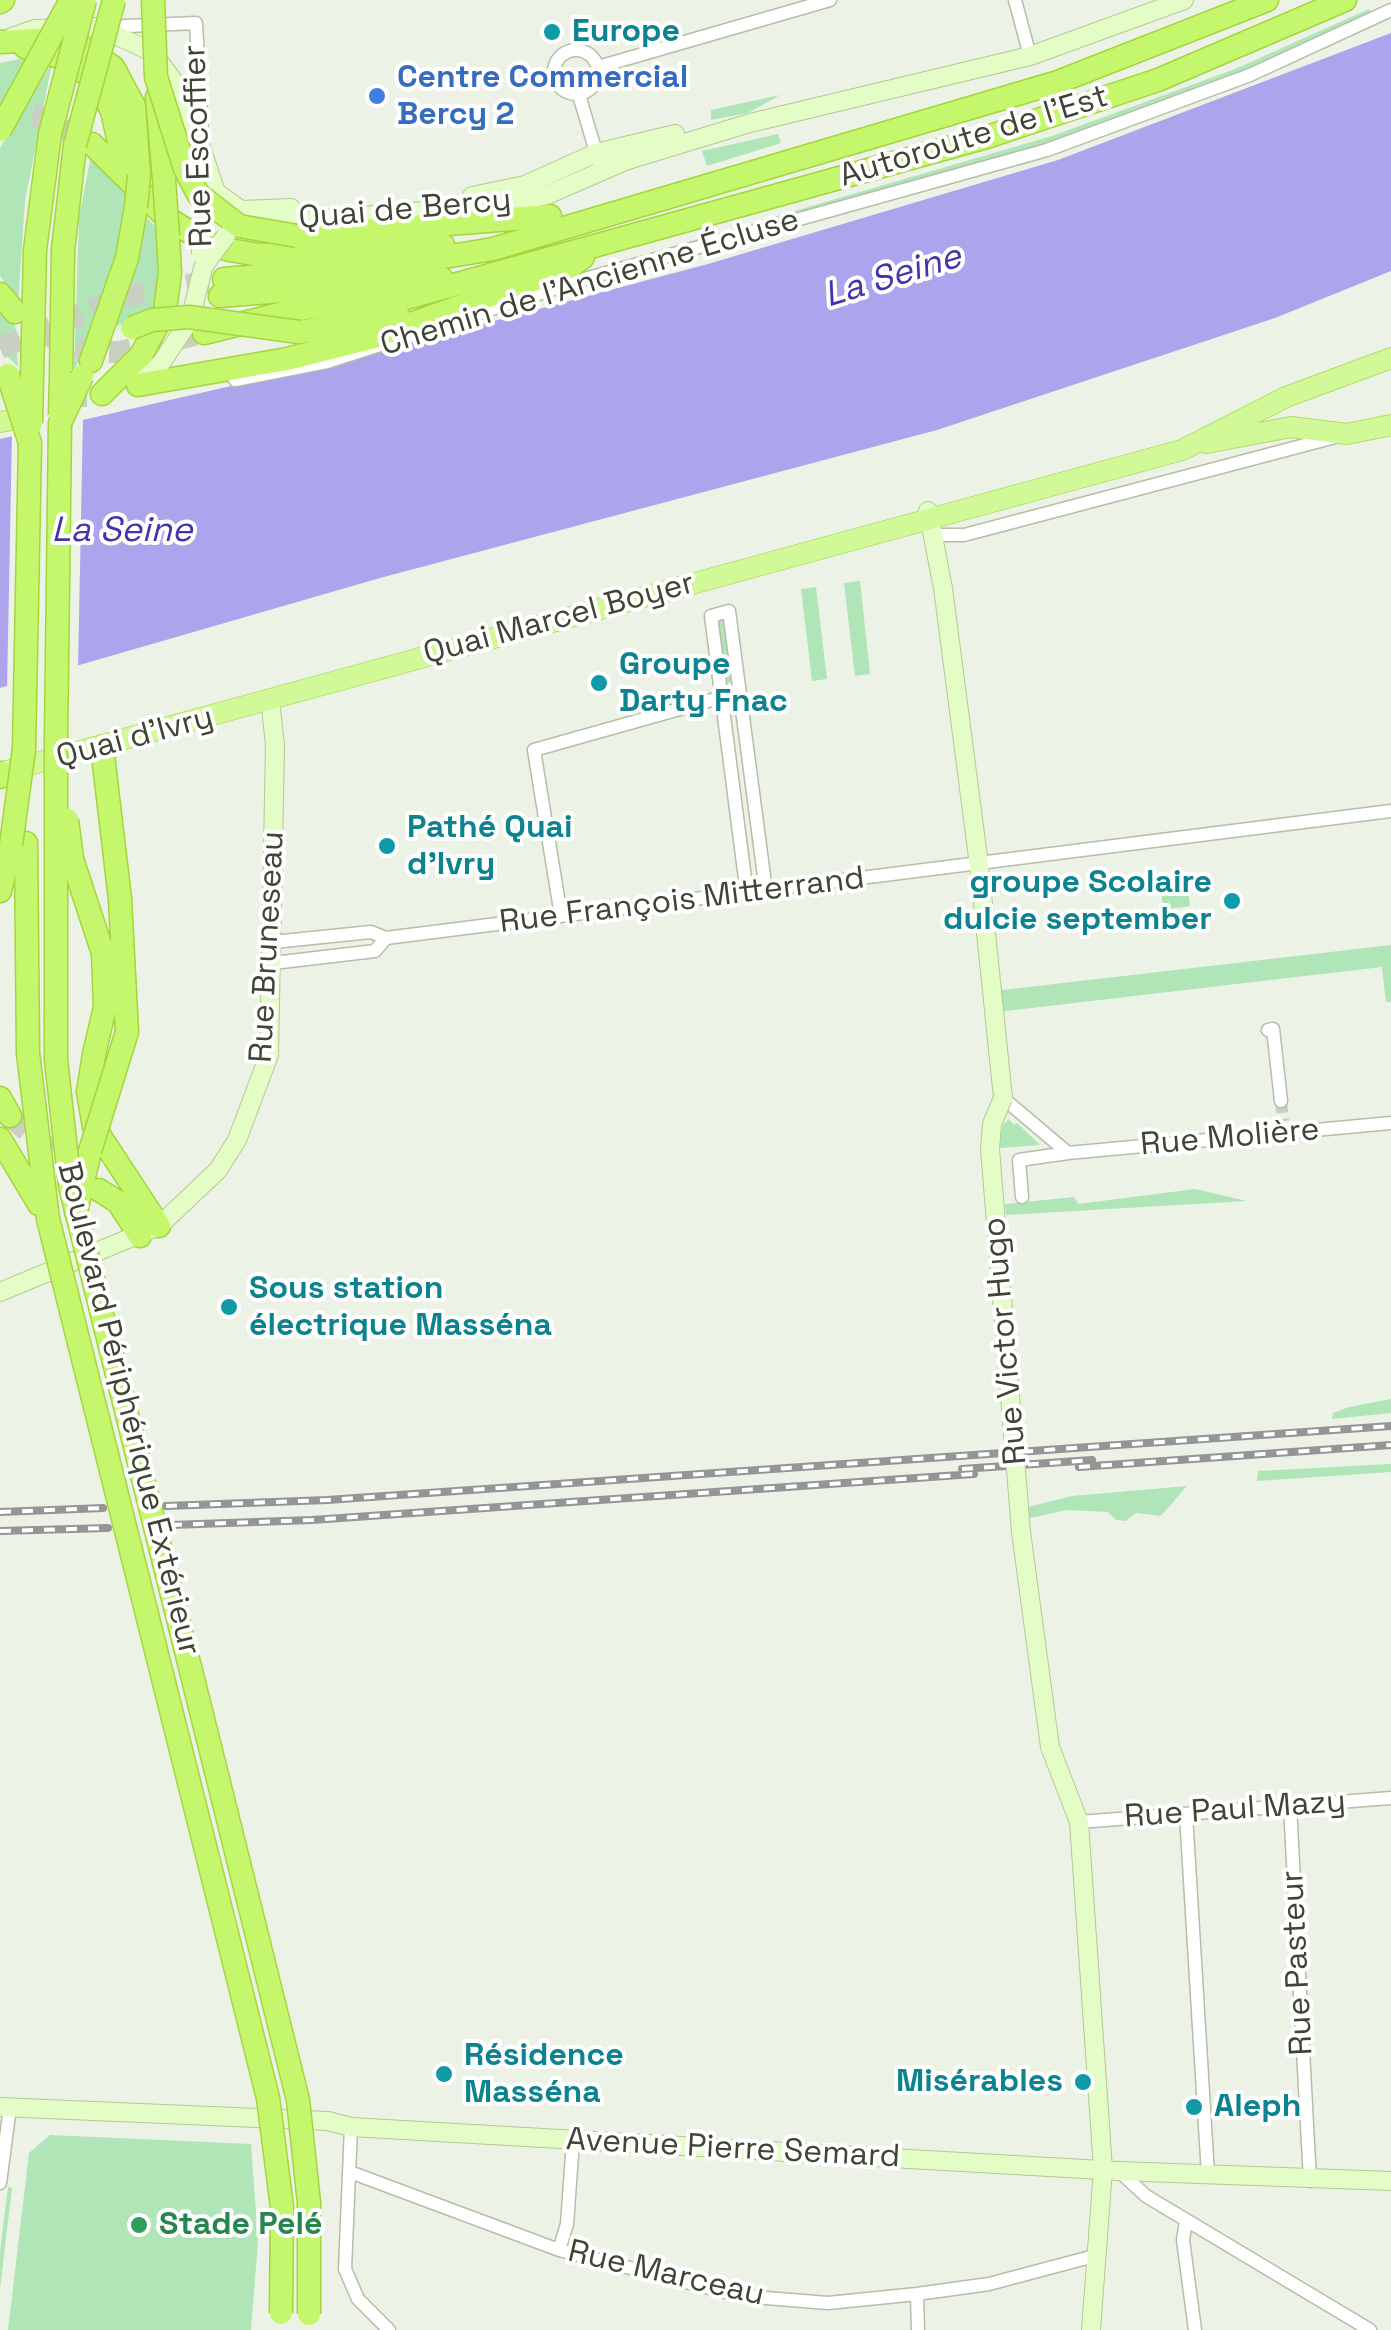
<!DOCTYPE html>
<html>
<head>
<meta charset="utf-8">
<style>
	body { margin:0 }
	canvas { display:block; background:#edf2e6 }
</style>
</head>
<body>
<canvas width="1391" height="2330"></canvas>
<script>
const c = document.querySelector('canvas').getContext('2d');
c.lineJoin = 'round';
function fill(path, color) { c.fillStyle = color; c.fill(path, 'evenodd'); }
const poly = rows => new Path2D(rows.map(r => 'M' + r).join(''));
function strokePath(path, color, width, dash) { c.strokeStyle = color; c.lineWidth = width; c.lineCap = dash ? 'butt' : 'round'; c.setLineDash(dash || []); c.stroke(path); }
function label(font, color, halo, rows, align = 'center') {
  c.font = font + ' "Space Grotesk",sans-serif'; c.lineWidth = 8; c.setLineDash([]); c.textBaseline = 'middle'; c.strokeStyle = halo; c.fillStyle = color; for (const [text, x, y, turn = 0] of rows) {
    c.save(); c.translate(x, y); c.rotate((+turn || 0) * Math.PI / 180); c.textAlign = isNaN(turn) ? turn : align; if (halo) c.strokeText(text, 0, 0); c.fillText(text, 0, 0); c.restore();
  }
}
fill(poly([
	[1369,9,1374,16,1239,77,1026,151,571,276,1052,136,1235,69],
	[29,57,3,106,0,106,0,63],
	[52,63,25,201,18,304,0,276,0,148],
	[780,95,748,113,711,120,711,110],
	[778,134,781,143,707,166,702,151],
	[91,155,130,196,97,328,74,370,79,218],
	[145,216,157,228,157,310,112,328,132,279],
	[0,309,15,323,18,367,0,349],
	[860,581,870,674,855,676,844,583],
	[816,587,827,679,812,681,801,589],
	[724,619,734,681,726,684,717,620],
	[1188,891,1190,906,1164,910,1161,892],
	[1391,945,1391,1002,1386,1002,1382,967,997,1012,994,991],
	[1009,1119,1014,1125,1017,1123,1040,1145,1000,1148,1002,1126],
	[1195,1189,1247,1201,1006,1215,1005,1204,1074,1197,1078,1204],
	[1391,1399,1391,1413,1332,1419,1333,1413,1349,1407],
	[1391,1464,1391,1472,1257,1481,1258,1471],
	[1187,1486,1161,1516,1136,1513,1126,1521,1116,1520,1108,1512,1067,1510,1030,1518,1028,1507,1072,1496],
	[50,2135,251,2144,258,2241,251,2330,8,2330,29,2153],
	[8,2187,12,2188,0,2289,0,2251]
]), '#b0e5b8');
fill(poly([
	[1391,33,1391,271,1275,318,937,430,380,578,0,688,0,439,366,355,708,264,1058,160]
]), '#aca4ec');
fill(poly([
	[83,416,78,670,7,691,12,432]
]), '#edf2e6');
strokePath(poly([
	[1281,1101,1283,1121]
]), '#cacfc3', 12, [12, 6]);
strokePath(poly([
	[22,399,87,398]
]), '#cacfc3', 18, [18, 9]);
strokePath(poly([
	[0,116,18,112,37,116,92,144],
	[46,335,89,351,120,352,204,333],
	[0,348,125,296,224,279],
	[10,1116,79,1175]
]), '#cacfc3', 22, [22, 11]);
const street = poly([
	[1015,0,1030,56],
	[103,27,196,23,202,135],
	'554 72a22 22 0 1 1 44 0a22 22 0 1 1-44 0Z',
	[598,67,830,0],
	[579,95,601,169],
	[235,380,327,362,588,278,1047,150,1250,75,1391,10],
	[934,535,964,535,1339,436],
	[747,894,711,616,729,611,766,891],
	[561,916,534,750,726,696],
	[273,942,371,932,386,938,1391,811],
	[273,963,375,951,386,938],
	[1268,1030,1273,1029,1281,1101],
	[1003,1098,1068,1153,1391,1123],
	[1022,1197,1019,1160,1068,1153],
	[1290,1806,1310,2181],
	[1186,1814,1208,2175],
	[1079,1822,1391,1798],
	[351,2127,345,2269,358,2299,389,2330],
	[1119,2171,1146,2196,1370,2330],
	[350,2172,559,2250,741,2296,828,2303,917,2294,989,2284,1098,2255],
	[0,2183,10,2107],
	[1186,2221,1183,2240,1195,2330],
	[559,2250,567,2224,573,2141],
	[917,2294,918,2330]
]);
const secondary = poly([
	[12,37,35,29,98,27,152,52,183,94,216,192,241,210,291,208],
	[472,196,525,185,596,153,675,134],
	[252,225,508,204,547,195,625,161,750,123,1030,56,1184,0],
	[138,385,161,363,190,320,203,268,210,257],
	[928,511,943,588,979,865,1003,1098],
	[0,1292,159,1226,218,1170,237,1140,269,1055,275,745,270,699],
	[1050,1747,1079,1822,1103,2169,1091,2330],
	[0,2107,328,2121,351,2127,1119,2171,1391,2181]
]);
const primary = poly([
	[0,422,11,420],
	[1206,443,1291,427,1347,434,1391,425],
	[7,771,1182,450,1286,397,1391,358]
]);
const highway = poly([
	[0,2,3,0],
	[0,42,57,39,77,44,113,67,134,106,139,176],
	[25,47,66,59,97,82,112,111,127,178],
	[157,97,164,179],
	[92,144,167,218,209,244,230,250,259,255,443,245],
	[297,236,550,216],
	[224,279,403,264,493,249,1058,82,1267,0],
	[0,294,15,312],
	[220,296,441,278],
	[299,332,399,317],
	[204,333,304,308,403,299,987,137,1158,80,1345,0],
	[91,361,127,258,136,207],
	[32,376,35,250,50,134],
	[61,378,63,250,75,145],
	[138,385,287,359,374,337,570,267,583,257],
	[102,394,141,355,165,311,170,273,168,236],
	[56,737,60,423],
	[102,747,120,899],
	[24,749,30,443],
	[0,777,1,773],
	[26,843,28,1053,48,1219],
	[0,891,11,845],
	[94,1054,88,1092,94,1127,159,1226],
	[0,1098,10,1116],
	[0,1139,39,1204],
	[99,1190,118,1202,140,1236],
	[76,1212,90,1151]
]);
strokePath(street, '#b6bda9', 15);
strokePath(secondary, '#b2ca93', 20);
strokePath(primary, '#b0dd68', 22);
strokePath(highway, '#a4d53c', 25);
strokePath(street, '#fff', 12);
strokePath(secondary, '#e4fcc6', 18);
strokePath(primary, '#d2f998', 20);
strokePath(highway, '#c5f76c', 22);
const rail = poly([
	[1079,1467,1391,1445],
	[962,1469,1092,1460],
	[166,1506,327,1500,1391,1426],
	[0,1512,103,1508],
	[171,1525,312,1520,974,1474],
	[0,1531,108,1528]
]);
strokePath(rail, '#959595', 8);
strokePath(rail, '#fff', 4, [11]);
const secondaryBridge = poly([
	[201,225,201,254],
	[210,257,226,236],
	[1003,1098,992,1124,990,1149,1021,1532,1050,1747]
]);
const highwayBridge = poly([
	[153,0,156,77,185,169,198,194,239,226,297,236],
	[0,130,71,0],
	[50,134,85,0],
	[75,145,114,0],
	[164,179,168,236],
	[136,207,139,176],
	[132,328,152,320,189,317,299,332],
	[8,375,30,443],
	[60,415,61,378],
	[31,423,32,376],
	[60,423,82,376],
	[56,737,56,1060,70,1186,298,2100,309,2203,309,2314],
	[67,820,72,859,103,953,105,1007,94,1054],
	[11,845,24,749],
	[90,1151,127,1032,120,899],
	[48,1219,268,2098,282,2207,281,2313]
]);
strokePath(secondaryBridge, '#b2ca93', 20, []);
strokePath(highwayBridge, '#a4d53c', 25, []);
strokePath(secondaryBridge, '#e4fcc6', 18);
strokePath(highwayBridge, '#c5f76c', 22);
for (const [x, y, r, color] of [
	[552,32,10,"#0f9aa8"],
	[377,96,10,"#3f7fe0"],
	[599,683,10,"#0f9aa8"],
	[387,846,10,"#0f9aa8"],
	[1232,901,10,"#0f9aa8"],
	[229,1307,10,"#0f9aa8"],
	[444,2074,10,"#0f9aa8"],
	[1083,2082,10,"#0f9aa8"],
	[1194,2107,10,"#0f9aa8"],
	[139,2225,10,"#2e9e5b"]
]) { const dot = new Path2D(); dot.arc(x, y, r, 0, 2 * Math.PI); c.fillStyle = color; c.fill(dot); strokePath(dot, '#fff', 4); }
label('bold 32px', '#0d838f', '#fff', [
	["Europe",572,32],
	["Groupe",619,665],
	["Darty Fnac",619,702],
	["Pathé Quai",407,828],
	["d'Ivry",407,865],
	["groupe Scolaire",1212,883,"right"],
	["dulcie september",1212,920,"right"],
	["Sous station",249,1289],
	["électrique Masséna",249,1326],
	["Résidence",464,2056],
	["Masséna",464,2093],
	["Misérables",1063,2082,"right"],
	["Aleph",1214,2107]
], 'left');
label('bold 32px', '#366cbe', '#fff', [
	["Centre Commercial",397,78],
	["Bercy 2",397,115]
], 'left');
label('32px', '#404435', '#fff', [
	["Autoroute de l’Est",974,137,-17],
	["Rue Escoffier",199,146,-92],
	["Quai de Bercy",405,210,-5],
	["Chemin de l'Ancienne Écluse",590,283,-17],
	["Quai Marcel Boyer",559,619,-15],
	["Quai d'Ivry",135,738,-15],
	["Rue François Mitterrand",682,901,-7],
	["Rue Bruneseau",268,947,-87],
	["Rue Molière",1230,1138,-5],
	["Rue Victor Hugo",1006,1341,-95],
	["Boulevard Périphérique Extérieur",128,1409,76],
	["Rue Paul Mazy",1235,1810,-4],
	["Rue Pasteur",1298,1963,-93],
	["Avenue Pierre Semard",733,2149,3],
	["Rue Marceau",666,2274,13]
]);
label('bold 32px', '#27864d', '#fff', [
	["Stade Pelé",159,2225]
], 'left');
label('italic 35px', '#4234ab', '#fff', [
	["La Seine",893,277,-17],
	["La Seine",122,532]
]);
</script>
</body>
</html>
